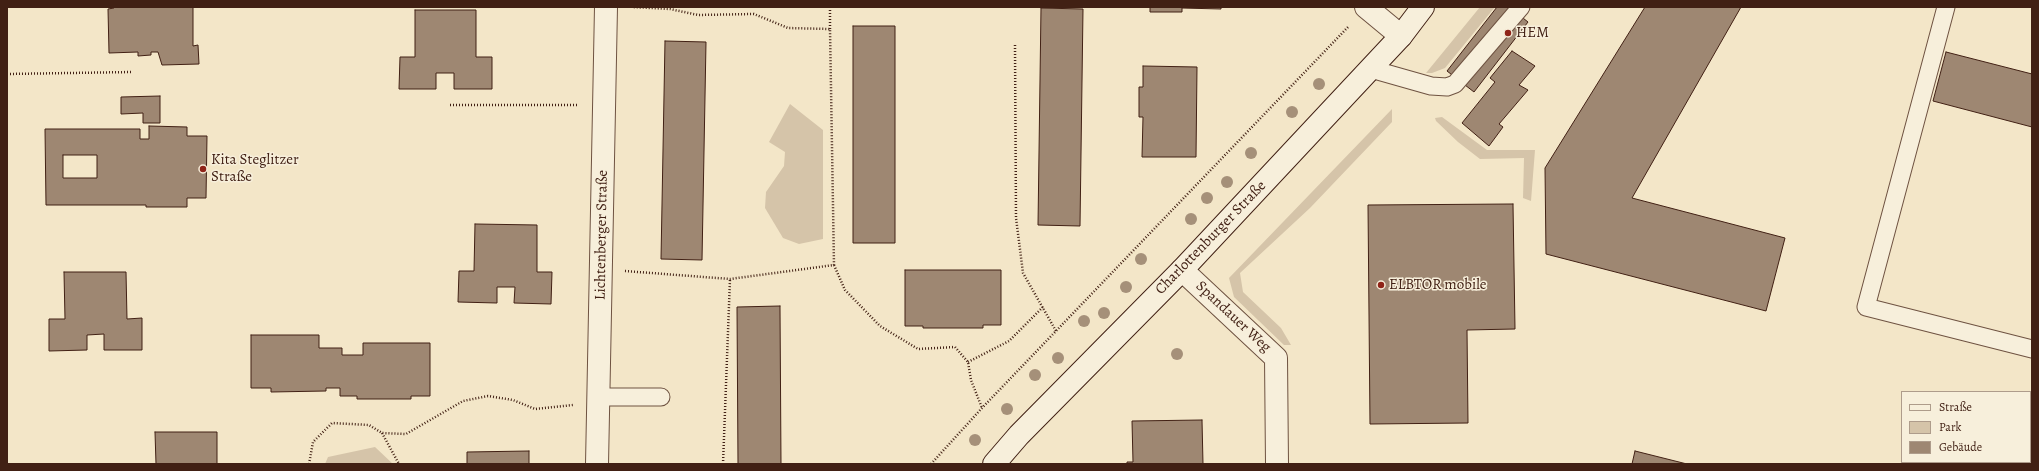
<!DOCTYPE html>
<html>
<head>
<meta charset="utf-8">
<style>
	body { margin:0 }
	#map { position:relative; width:2039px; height:471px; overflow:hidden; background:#f3e6c8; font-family:Alegreya,serif }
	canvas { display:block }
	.frame { position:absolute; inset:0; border:8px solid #412014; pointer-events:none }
	.legend { position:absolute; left:1901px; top:391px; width:130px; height:72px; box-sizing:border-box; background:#f7efdb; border:1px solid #ae9c8b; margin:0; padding:5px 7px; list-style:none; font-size:12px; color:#412014 }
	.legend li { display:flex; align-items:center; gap:8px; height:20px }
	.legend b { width:20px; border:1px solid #ae9c8b }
</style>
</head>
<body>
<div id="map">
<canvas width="2039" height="471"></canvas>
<div class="frame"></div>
<ul class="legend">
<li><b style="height:5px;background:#f7efdb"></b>Straße</li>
<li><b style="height:11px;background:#d5c4a9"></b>Park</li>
<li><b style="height:11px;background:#9e8772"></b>Gebäude</li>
</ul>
</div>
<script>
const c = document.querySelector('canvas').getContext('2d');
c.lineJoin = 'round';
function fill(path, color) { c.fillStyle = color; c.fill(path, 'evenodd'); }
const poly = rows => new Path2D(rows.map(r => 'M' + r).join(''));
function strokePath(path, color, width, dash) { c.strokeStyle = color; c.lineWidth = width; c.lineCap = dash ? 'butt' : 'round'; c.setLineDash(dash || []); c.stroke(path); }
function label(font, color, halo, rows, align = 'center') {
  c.font = font + ' Alegreya,serif'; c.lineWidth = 3; c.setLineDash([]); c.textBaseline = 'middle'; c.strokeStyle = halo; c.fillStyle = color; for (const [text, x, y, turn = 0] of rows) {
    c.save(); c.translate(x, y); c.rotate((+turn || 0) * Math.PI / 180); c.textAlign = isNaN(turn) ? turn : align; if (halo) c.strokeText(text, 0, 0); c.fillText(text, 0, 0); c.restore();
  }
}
fill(poly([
	[1480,7,1495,7,1445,68,1432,73,1426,73],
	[790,104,823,130,823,239,799,244,783,238,765,208,766,192,784,166,785,152,769,142],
	[1392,109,1392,122,1310,208,1240,273,1243,292,1281,328,1291,345,1284,345,1234,297,1229,278],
	[1442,117,1487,150,1535,150,1531,201,1523,198,1524,158,1480,159,1458,142,1436,121,1435,118],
	[375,447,393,464,325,464,328,457]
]), '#d5c4a9');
const building = poly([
	[114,7,193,7,193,46,198,45,199,64,162,65,158,52,151,52,151,55,138,56,138,52,109,53,108,9,114,8,114,7],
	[1150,7,1221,7,1221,9,1182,8,1182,12,1150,12,1150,7],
	[1497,7,1509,7,1528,22,1474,92,1447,71,1497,7],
	[1645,7,1741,7,1632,198,1785,238,1766,311,1546,254,1545,168,1645,7],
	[1041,8,1083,9,1080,226,1038,225,1041,8],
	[415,10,476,10,476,57,492,57,492,89,454,89,454,73,436,73,436,89,399,89,400,57,415,57,415,10],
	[853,26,895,26,895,243,853,243,853,26],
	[665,41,706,42,702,260,661,259,665,41],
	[1512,51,1535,66,1519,85,1528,90,1499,124,1503,127,1489,146,1462,123,1495,82,1490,78,1512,51],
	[1946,52,2032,74,2032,127,1933,101,1946,52],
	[1143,66,1197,67,1196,157,1142,157,1143,117,1139,117,1139,87,1143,87,1143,66],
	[160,96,160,123,143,123,143,113,121,114,121,97,160,96],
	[149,126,187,127,187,136,207,136,206,198,187,198,187,207,146,207,146,205,46,205,45,129,140,129,140,139,149,139,149,126],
	[63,155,97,155,97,178,63,178,63,155],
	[1513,204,1515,329,1467,330,1468,423,1370,424,1368,205,1513,204],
	[475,224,537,225,537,272,552,272,551,304,514,303,515,287,497,287,497,303,458,302,459,271,474,271,475,224],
	[905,270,1001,270,1001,325,983,325,983,328,923,328,923,326,905,326,905,270],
	[64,272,126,272,127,319,142,318,142,350,104,350,104,334,87,335,87,350,49,351,49,319,65,319,64,272],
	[780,306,781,464,738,464,737,307,780,306],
	[251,335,319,335,319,348,342,348,342,355,363,355,363,343,430,343,430,396,411,396,411,399,357,399,357,396,340,396,340,388,326,388,326,391,271,392,271,388,251,388,251,335],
	[1202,420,1203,464,1127,464,1127,462,1133,462,1132,421,1202,420],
	[155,432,217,432,217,464,156,464,155,432],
	[529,451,529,464,467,464,467,452,529,451],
	[1635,451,1687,464,1632,464,1635,451]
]);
fill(building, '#9e8772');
strokePath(building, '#412014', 1);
const lane = poly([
	[1946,7,1866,307,2032,349],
	[1371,69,1431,86,1447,87,1455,84,1521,7],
	[598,397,661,397]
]);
const street = poly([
	[1366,7,1401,36],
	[1182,270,1276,358,1277,464],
	[597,464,606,7]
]);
const secondary = poly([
	[994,464,1019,435,1182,270,1401,36,1423,7]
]);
strokePath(lane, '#6e5241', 19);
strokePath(street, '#6e5241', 24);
strokePath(secondary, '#412014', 24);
strokePath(poly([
	[830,29,830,7],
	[1015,45,1016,218,1023,273,1056,331],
	[7,74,132,72],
	[450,105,578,105],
	[834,265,845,290,880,326,918,349,955,347,968,362,971,380,982,408],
	[625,271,730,279,834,265,830,29,788,28,754,14,698,15,670,9,632,7],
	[968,362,1009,341,1043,307],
	[382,433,399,464],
	[309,464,313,442,332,423,369,425,382,433,406,434,463,401,488,396,513,400,535,409,573,405],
	[723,464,730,279],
	[931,464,982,408,1349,26]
]), '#412014', 2.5, [1, 2]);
strokePath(lane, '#f7efdb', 17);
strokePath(street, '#f7efdb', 22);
strokePath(secondary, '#f7efdb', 22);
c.fillStyle = '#a59079';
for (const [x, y] of [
	[1319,84],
	[1292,112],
	[1251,153],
	[1227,182],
	[1207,198],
	[1191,219],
	[1141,259],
	[1126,287],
	[1104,313],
	[1084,321],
	[1177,354],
	[1058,358],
	[1035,375],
	[1007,409],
	[975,440]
]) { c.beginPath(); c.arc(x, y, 6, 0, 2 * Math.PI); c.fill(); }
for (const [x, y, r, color] of [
	[1508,33,4,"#8f2418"],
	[203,169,4,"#8f2418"],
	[1381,285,4,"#8f2418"]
]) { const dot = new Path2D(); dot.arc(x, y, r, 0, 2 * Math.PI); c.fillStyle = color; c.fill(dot); strokePath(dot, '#f7efdb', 1.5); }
label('15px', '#412014', '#f7efdb', [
	["HEM",1516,33],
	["Kita Steglitzer",211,160],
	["Straße",211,177],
	["ELBTOR mobile",1389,285]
], 'left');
label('15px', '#412014', '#f7efdb', [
	["Lichtenberger Straße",602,235,-89],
	["Charlottenburger Straße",1211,238,-46],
	["Spandauer Weg",1233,317,43]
]);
</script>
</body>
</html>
